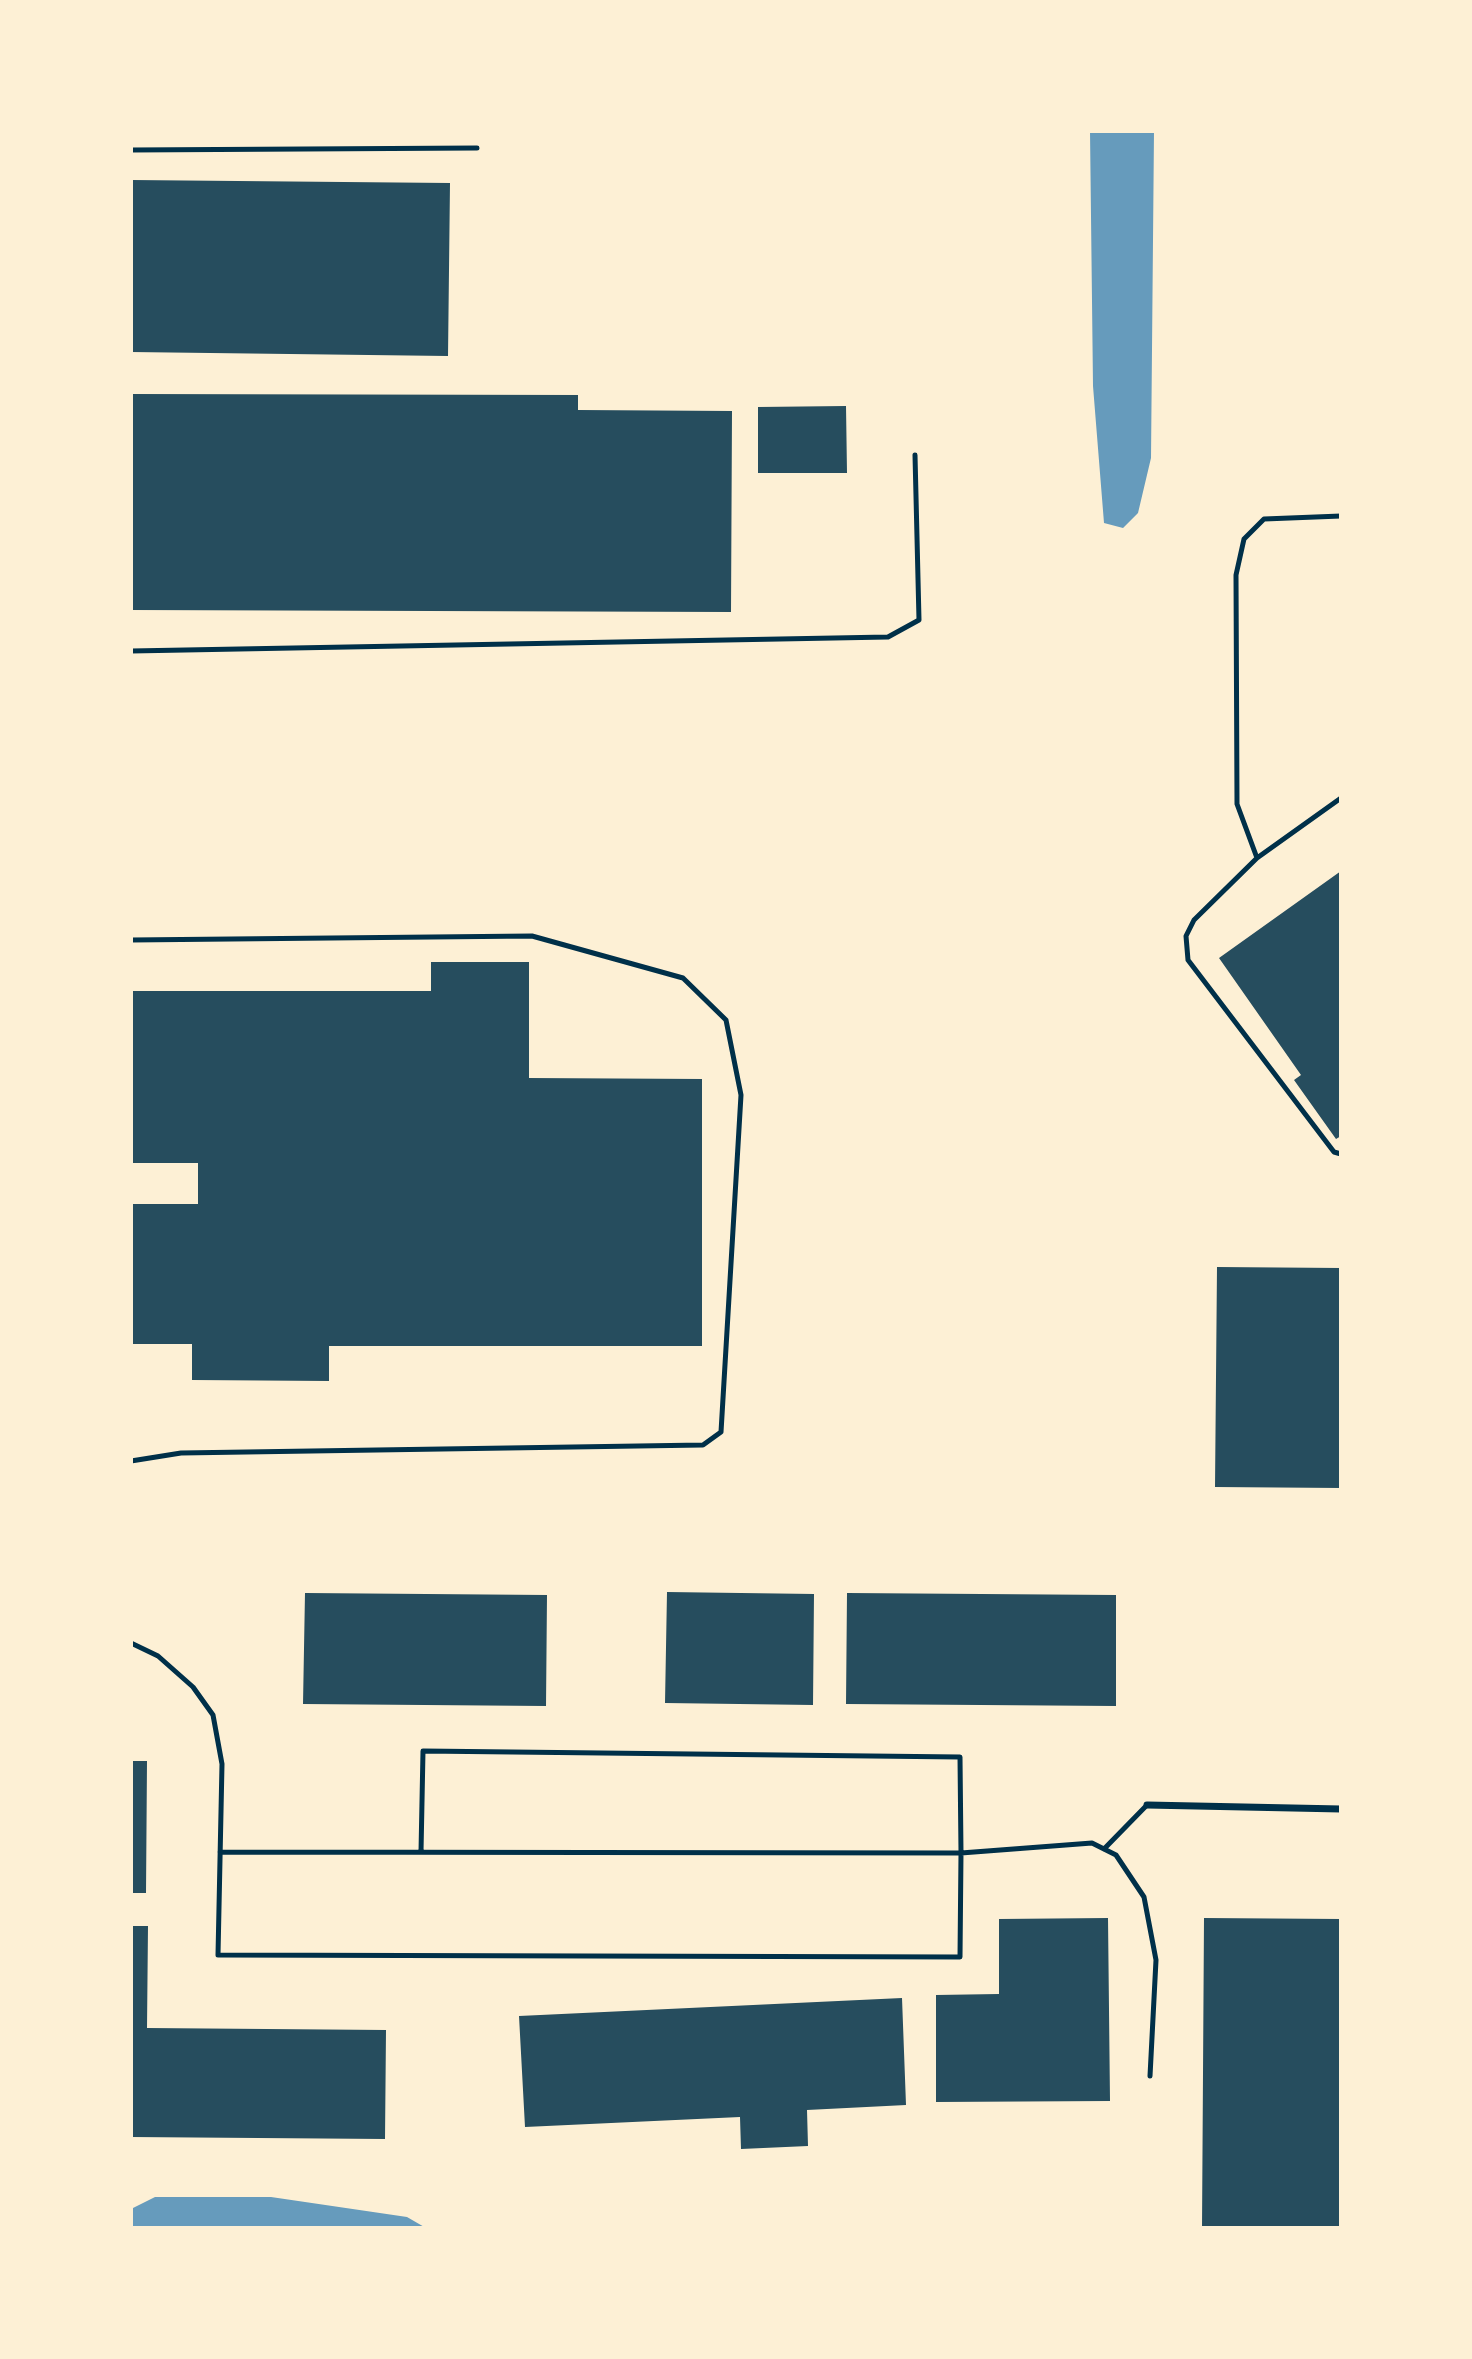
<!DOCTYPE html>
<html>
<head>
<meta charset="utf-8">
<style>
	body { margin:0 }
	#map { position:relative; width:1472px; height:2359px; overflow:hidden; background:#fdf0d5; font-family:Helvetica,sans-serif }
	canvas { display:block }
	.frame { position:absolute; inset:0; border:133px solid #fdf0d5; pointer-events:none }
</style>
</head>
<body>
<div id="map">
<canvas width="1472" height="2359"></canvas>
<div class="frame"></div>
</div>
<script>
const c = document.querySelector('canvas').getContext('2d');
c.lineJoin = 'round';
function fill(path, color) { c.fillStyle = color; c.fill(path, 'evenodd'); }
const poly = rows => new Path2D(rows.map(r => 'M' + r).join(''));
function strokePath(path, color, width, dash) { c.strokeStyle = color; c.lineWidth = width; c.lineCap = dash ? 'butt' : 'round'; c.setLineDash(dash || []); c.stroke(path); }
fill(poly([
	[1090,131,1154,131,1151,458,1138,513,1123,528,1104,523,1093,386],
	[155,2197,271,2197,407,2217,426,2228,131,2228,131,2209]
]), '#669bbc');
fill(poly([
	[131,180,450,183,448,356,131,352],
	[131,394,578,395,578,410,732,411,731,612,131,610],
	[846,406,847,473,758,473,758,407],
	[1341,871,1341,1136,1336,1139,1294,1080,1301,1075,1219,958],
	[431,962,529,962,529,1078,702,1079,702,1346,329,1346,329,1381,192,1380,192,1344,131,1344,131,1204,198,1204,198,1163,131,1163,131,991,431,991],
	[1217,1267,1341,1268,1341,1488,1215,1487],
	[667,1592,814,1594,813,1705,665,1703],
	[305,1593,547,1595,546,1706,303,1704],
	[847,1593,1116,1595,1116,1706,846,1704],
	[131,1761,147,1761,146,1893,131,1893],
	[1108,1918,1110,2101,936,2102,936,1995,999,1994,999,1919],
	[1204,1918,1341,1919,1341,2228,1202,2228],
	[131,1926,148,1926,147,2028,386,2030,385,2139,131,2137],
	[902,1998,906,2105,807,2110,808,2146,741,2149,740,2117,525,2127,519,2016]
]), '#264d5e');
strokePath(poly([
	[131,150,477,148],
	[1341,516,1264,519,1244,539,1236,575,1237,804,1257,858,1194,920,1186,936,1188,960,1334,1152,1341,1154],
	[131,651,888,637,919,620,915,455],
	[1257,858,1341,798],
	[131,940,532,936,683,978,726,1020,741,1095,721,1432,703,1445,181,1453,131,1461],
	[131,1643,158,1656,193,1687,213,1715,222,1764,218,1955,960,1957,961,1853,1092,1843,1116,1855,1144,1897,1156,1960,1150,2076],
	[1104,1849,1147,1805],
	[220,1852,961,1853,960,1757,423,1751,421,1852]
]), '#003049', 5);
strokePath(poly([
	[1147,1805,1341,1809]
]), '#003049', 7);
</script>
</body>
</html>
